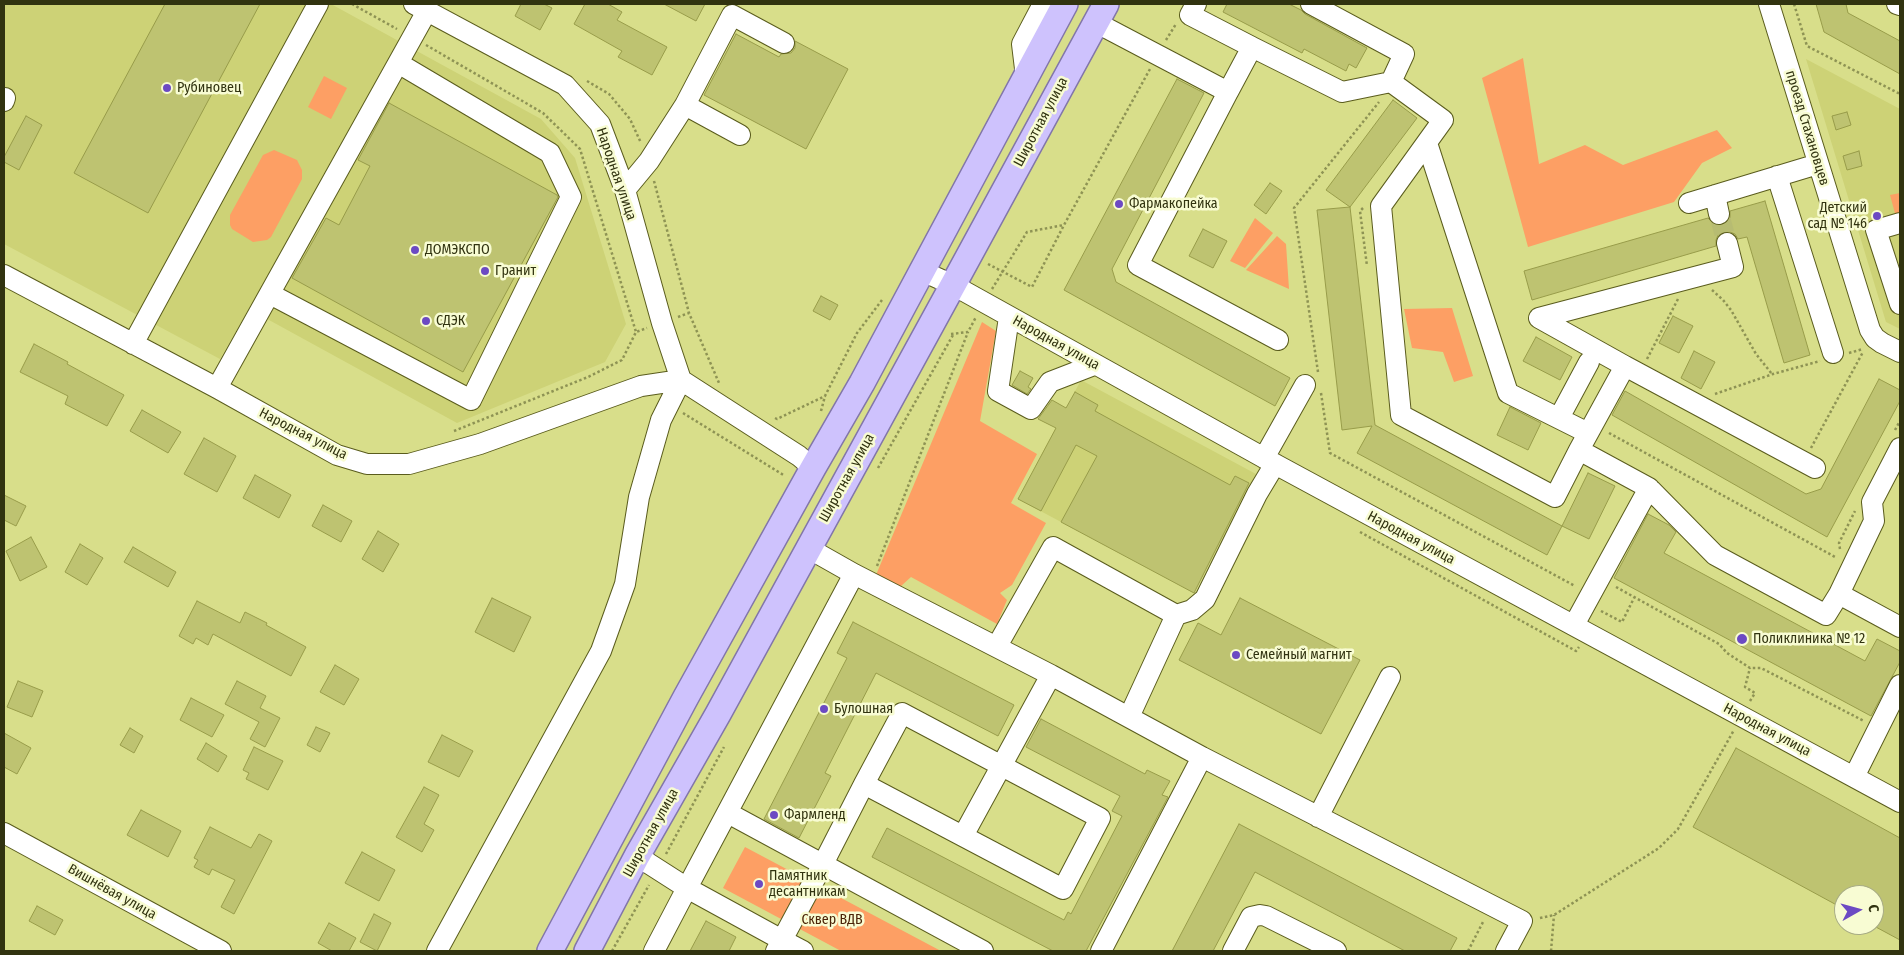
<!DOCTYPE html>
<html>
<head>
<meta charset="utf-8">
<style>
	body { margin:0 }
	#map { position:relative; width:1904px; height:955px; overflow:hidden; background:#d8de8a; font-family:"Fira Sans Condensed",sans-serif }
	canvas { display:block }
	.frame { position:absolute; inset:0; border:5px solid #313310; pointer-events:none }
	.north { position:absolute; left:1834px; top:885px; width:50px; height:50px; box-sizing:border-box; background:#f8fcd3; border:1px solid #a8ac85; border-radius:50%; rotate:83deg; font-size:14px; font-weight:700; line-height:20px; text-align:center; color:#313310 }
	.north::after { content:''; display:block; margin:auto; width:18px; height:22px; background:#6c4ac3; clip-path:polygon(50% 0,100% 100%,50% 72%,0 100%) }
</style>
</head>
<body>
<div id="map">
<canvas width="1904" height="955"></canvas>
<div class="frame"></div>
<div class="north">С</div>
</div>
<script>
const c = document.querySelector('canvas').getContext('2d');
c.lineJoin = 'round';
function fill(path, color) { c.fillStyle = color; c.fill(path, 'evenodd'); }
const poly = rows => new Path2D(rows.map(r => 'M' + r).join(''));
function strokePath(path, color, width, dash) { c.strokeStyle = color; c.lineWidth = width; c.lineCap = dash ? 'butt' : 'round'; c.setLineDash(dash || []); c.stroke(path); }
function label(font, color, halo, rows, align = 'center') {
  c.font = font + ' "Fira Sans Condensed",sans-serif'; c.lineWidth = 5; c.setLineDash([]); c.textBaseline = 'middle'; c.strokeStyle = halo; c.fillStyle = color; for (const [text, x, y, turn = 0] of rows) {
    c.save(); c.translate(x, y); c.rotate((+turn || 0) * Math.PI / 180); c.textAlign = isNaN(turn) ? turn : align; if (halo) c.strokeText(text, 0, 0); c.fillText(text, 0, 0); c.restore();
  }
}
fill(poly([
	[4,4,331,4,541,119,575,158,626,324,605,362,457,423,269,320,251,305,220,359,4,244],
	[1806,59,1900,109,1900,329,1886,322],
	[1081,380,1256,474,1194,593,1018,499]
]), '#cdd276');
fill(poly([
	[1523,58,1539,164,1585,145,1623,165,1717,130,1732,148,1702,163,1674,202,1528,247,1482,78],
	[324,76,347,88,331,119,308,107],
	[274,150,297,160,302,170,302,179,271,237,267,240,253,242,232,229,230,225,230,215,263,155],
	[1900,193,1900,216,1896,217,1890,195],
	[1255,218,1273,233,1245,268,1230,261],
	[1277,236,1286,244,1289,289,1246,270],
	[1452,308,1473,376,1454,382,1443,352,1412,348,1404,309],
	[982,322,996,331,980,421,1037,454,1011,503,1046,523,1012,585,1000,593,1007,600,997,624,911,577,900,587,876,575],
	[745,847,941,951,841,951,723,888]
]), '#fd9f64');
const building = poly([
	[165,4,260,4,148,213,74,173,165,4],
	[521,4,544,4,552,8,540,30,515,16,521,4],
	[585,4,608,4,622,12,617,20,667,47,652,75,618,57,622,51,574,24,585,4],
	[664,4,705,4,696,21,664,4],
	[1227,4,1289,4,1301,10,1305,14,1367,48,1356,68,1349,64,1346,71,1304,49,1302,53,1223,12,1227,4],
	[1816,4,1846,4,1848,13,1900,41,1900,74,1824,32,1816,4],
	[736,34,779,57,781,54,791,53,795,48,795,41,848,69,806,149,704,95,736,34],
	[1177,79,1204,93,1112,269,1116,282,1290,378,1275,406,1064,290,1177,79],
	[1393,100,1417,118,1350,207,1326,190,1393,100],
	[389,103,557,195,558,197,463,372,292,278,326,218,339,225,370,166,358,160,389,103],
	[1847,112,1851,125,1836,130,1832,116,1847,112],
	[26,116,42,125,19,170,4,162,4,157,26,116],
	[1859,151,1862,166,1847,170,1843,156,1859,151],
	[1270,183,1282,191,1266,214,1254,205,1270,183],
	[1765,201,1810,355,1784,363,1747,237,1738,239,1735,234,1730,232,1724,232,1718,235,1716,240,1716,246,1532,300,1524,271,1708,218,1715,225,1722,225,1730,218,1730,211,1765,201],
	[1350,207,1375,425,1562,526,1547,555,1357,453,1372,426,1342,430,1317,210,1350,207],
	[1203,229,1227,241,1213,268,1189,256,1203,229],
	[821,296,838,305,830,320,813,311,821,296],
	[1673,316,1693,326,1679,353,1659,343,1673,316],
	[1536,337,1572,357,1560,380,1523,361,1536,337],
	[34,344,68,362,67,364,124,395,107,426,65,404,68,396,20,372,34,344],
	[1694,351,1715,362,1701,389,1681,378,1694,351],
	[1020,371,1033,378,1028,387,1031,389,1027,394,1012,385,1020,371],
	[1879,379,1900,390,1900,401,1827,537,1612,415,1625,391,1806,494,1821,489,1879,379],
	[1075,392,1098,405,1095,411,1230,485,1235,476,1249,483,1194,593,1061,522,1097,456,1076,445,1041,511,1018,499,1056,428,1038,419,1052,400,1066,408,1075,392],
	[1510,407,1541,423,1528,450,1497,435,1510,407],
	[142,410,181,432,168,453,130,431,142,410],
	[204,438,236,456,217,492,184,474,204,438],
	[1588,473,1615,486,1589,539,1562,526,1588,473],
	[255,475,291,495,279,518,243,498,255,475],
	[4,495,26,506,16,526,4,520,4,495],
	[323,505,352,521,341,542,312,526,323,505],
	[1648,514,1669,525,1676,532,1664,553,1865,661,1877,639,1900,651,1900,662,1871,716,1614,578,1648,514],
	[378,531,399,544,383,572,362,559,378,531],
	[31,537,47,567,20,581,6,551,31,537],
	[80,544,103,558,87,585,65,572,80,544],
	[133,547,176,572,168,587,124,562,133,547],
	[492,598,531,617,514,652,475,632,492,598],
	[1240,598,1360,660,1321,734,1179,660,1198,623,1221,635,1240,598],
	[197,601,240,623,245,612,267,623,266,625,306,647,291,676,213,634,208,645,196,638,193,644,179,636,197,601],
	[853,622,1014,705,998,736,876,673,825,773,831,776,799,838,764,819,847,658,837,653,853,622],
	[335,665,359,679,344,705,320,692,335,665],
	[18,681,43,691,32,717,7,707,18,681],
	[237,681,266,696,260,708,280,718,265,747,250,739,259,722,225,704,237,681],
	[191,698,224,715,212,737,180,720,191,698],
	[1041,719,1145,774,1147,770,1170,781,1162,795,1168,797,1086,951,1053,951,872,857,887,828,1064,920,1068,912,1071,914,1122,816,1112,811,1120,796,1026,747,1041,719],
	[316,727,330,733,320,752,307,745,316,727],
	[130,728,143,736,134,753,120,745,130,728],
	[4,733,31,748,17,774,4,767,4,733],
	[442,735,473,751,459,777,428,762,442,735],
	[206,743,227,756,218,772,197,759,206,743],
	[254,747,283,761,268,790,246,779,249,773,243,770,254,747],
	[1736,748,1900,838,1900,940,1874,926,1874,895,1844,895,1844,909,1693,827,1736,748],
	[424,787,439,795,424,824,434,830,422,852,396,837,424,787],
	[141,810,181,831,168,857,127,835,141,810],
	[1239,824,1457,938,1450,951,1405,951,1255,872,1213,951,1172,951,1239,824],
	[210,827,251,848,259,834,272,841,234,914,221,907,235,880,212,869,209,875,194,867,198,860,194,858,210,827],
	[362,852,395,870,379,901,345,883,362,852],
	[37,906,63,920,55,935,29,921,37,906],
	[374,914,391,923,377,951,360,942,374,914],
	[706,921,736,937,729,951,690,951,706,921],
	[329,923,356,938,349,951,332,951,318,943,329,923]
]);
fill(building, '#bec371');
strokePath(building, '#989c4a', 1);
strokePath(poly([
	[1719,214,1727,243]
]), '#b7bc72', 20, [20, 10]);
const minor = poly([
	[414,4,565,85,600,124,625,190,662,323,681,380,799,456,813,468],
	[1196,4,1190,15,1252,47],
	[1311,4,1404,54,1391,82,1443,120,1381,206,1401,415,1555,497,1579,450],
	[1769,4,1870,330,1875,338,1882,343,1900,352],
	[1897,4,1900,5],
	[1095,22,1228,92,1138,265,1278,340],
	[1026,77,1022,44,1043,4],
	[1228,92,1252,47,1342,92,1391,82],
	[4,101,5,98],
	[685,105,732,15,784,43],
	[1427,143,1508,393,1588,433],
	[1777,176,1833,353],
	[625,190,649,161,685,105,740,135],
	[1715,195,1719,214],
	[1689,203,1818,164],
	[1900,223,1876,230,1900,304],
	[922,271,953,285,1275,464,1900,802],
	[4,275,217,388,337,455,367,464,409,464,480,444,641,386,681,380],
	[270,294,471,400,571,197,550,153,398,63],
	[1009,317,998,391,1031,409,1050,382,1094,365],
	[133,344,318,4],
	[1625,366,1539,318,1733,267,1727,243],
	[217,388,427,11],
	[1559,418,1589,362],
	[1900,448,1872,502,1874,521,1839,594,1900,627],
	[1264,458,1305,385],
	[1649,488,1715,555,1826,615,1839,594],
	[808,548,854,574,1051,675,1202,757,1522,921,1506,951],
	[1176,615,1192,610,1205,599,1257,494,1275,464],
	[1574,625,1649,488,1579,450,1625,366,1815,468],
	[997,646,1053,547,1176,615,1129,717],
	[1854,777,1900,685],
	[728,813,983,951],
	[1318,817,1390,677],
	[4,833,221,951],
	[963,836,1051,675],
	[637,856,687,888,854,574],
	[437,951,601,651,625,584,639,497,661,420,681,380],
	[654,951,687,888,782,940,776,951],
	[803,951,782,940,823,864,864,784,902,713,1100,818,1063,889,864,784],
	[1101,951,1202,757],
	[1233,951,1251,917,1260,915,1266,916,1336,951]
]);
const major = poly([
	[550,951,686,697,813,468,862,383,1065,4],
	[587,951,637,856,718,714,953,285,1106,4]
]);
strokePath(minor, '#5a5c1d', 22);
strokePath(major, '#8276a9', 28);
strokePath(poly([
	[352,4,397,29],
	[1794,4,1807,46,1900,94],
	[1166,40,1176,24],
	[426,45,543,113,580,149,636,332],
	[587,81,609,94,630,119,641,143],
	[654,181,689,313,719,383],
	[1363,208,1360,211,1367,266],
	[988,264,1032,287,1064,225,1150,69],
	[992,289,1027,232,1064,225],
	[1712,290,1723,300,1731,310,1756,354,1772,374],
	[678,317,689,313],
	[951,334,968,332,976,317],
	[1849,353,1863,349],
	[1647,359,1678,299],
	[1318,372,1294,208,1379,102],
	[1321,393,1330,453,1575,586],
	[1715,394,1773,374,1820,361],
	[821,411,825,396],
	[683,413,785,476],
	[775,418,777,419,825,396,857,333,882,300],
	[1895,430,1900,421],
	[454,431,588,377,622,360,636,332,647,328],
	[1609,433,1837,558],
	[1811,448,1863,352],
	[878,468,953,335],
	[1360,532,1576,651,1579,647],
	[1840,549,1839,543,1855,511],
	[877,566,968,332],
	[1616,587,1719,644,1727,653,1750,668,1761,668,1864,721],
	[1601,611,1622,622,1634,598],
	[1750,701,1755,693,1745,687,1750,668],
	[666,854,724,747],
	[1540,918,1554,915,1659,848,1678,829,1734,730],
	[612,951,649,885],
	[1468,951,1483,922],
	[1551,951,1554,915]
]), '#8e9354', 2.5, [2.5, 2.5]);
strokePath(minor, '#fff', 20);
strokePath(major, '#cec2fd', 25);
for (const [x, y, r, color] of [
	[167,88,5,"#6c4ac3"],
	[1119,204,5,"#6c4ac3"],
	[1877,216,5,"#6c4ac3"],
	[415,250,5,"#6c4ac3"],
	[485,271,5,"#6c4ac3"],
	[426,321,5,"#6c4ac3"],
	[1742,639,6,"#6c4ac3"],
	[1236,655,5,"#6c4ac3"],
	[824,709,5,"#6c4ac3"],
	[774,815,5,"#6c4ac3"],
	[759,884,5,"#6c4ac3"]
]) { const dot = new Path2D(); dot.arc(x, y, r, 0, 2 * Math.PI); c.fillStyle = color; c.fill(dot); strokePath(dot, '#f8fcd3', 2); }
label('14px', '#313310', '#f8fcd3', [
	["Рубиновец",177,88],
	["Фармакопейка",1129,204],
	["Детский",1867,208,"right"],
	["сад № 146",1867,224,"right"],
	["ДОМЭКСПО",425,250],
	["Гранит",495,271],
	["СДЭК",436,321],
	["Поликлиника № 12",1753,639],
	["Семейный магнит",1246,655],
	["Булошная",834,709],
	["Фармленд",784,815],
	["Памятник",769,876],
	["десантникам",769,892]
], 'left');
label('14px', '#313310', '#f8fcd3', [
	["Широтная улица",1041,122,-62],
	["проезд Стахановцев",1807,128,73],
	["Народная улица",616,174,71],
	["Народная улица",1056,343,29],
	["Народная улица",303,434,27],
	["Широтная улица",847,478,-61],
	["Народная улица",1411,538,28],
	["Народная улица",1767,730,28],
	["Широтная улица",651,833,-61],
	["Вишнёвая улица",112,892,29]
]);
label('14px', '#4a2307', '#f8fcd3', [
	["Сквер ВДВ",832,920]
]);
</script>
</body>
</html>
